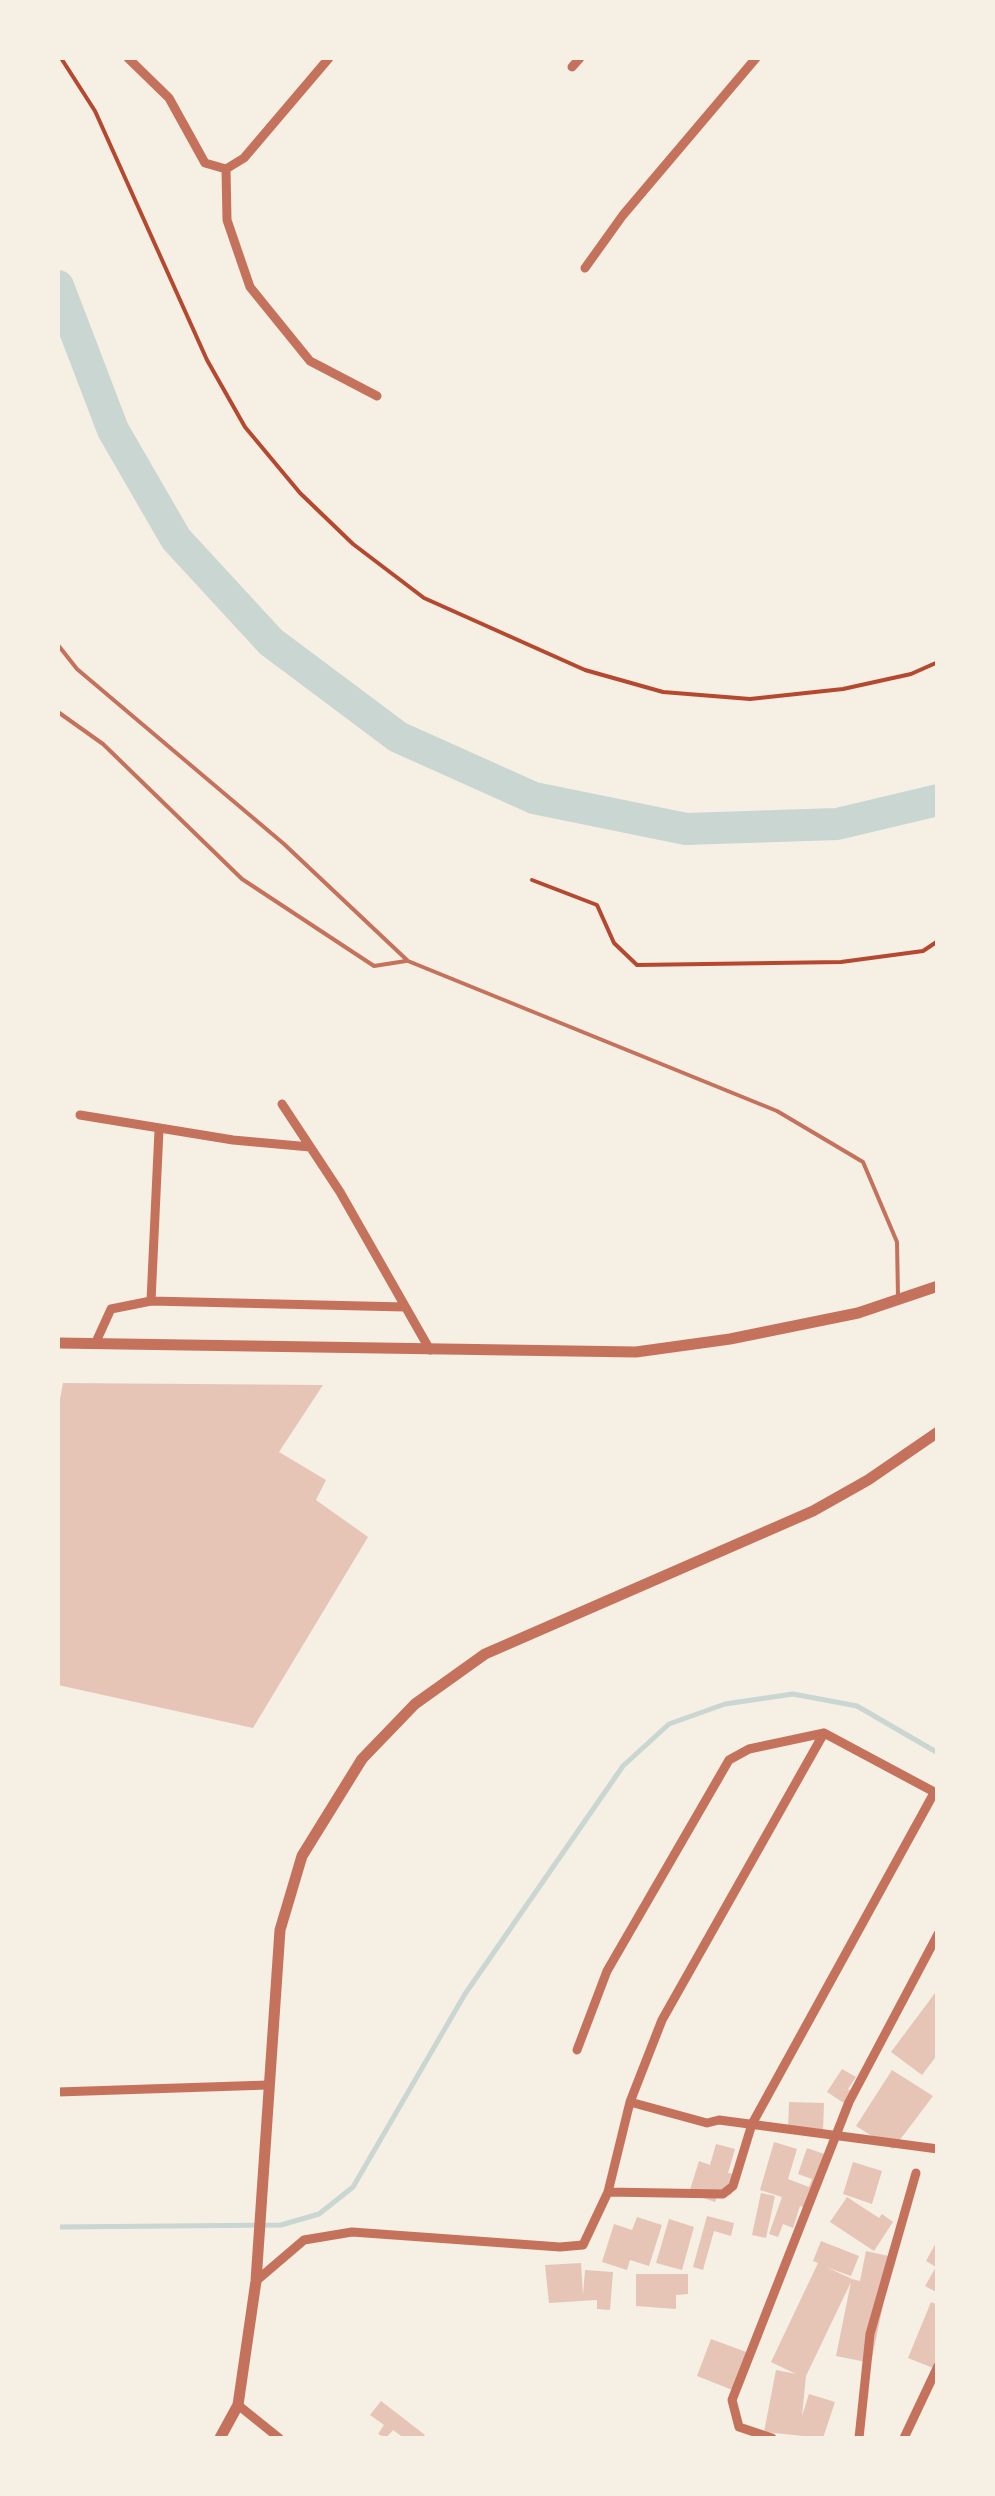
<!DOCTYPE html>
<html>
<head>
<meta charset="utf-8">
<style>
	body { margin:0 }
	#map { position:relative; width:995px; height:2496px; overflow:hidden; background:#f6efe4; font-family:"Fira Sans",sans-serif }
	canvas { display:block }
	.frame { position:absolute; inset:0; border:60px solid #f6efe4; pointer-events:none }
</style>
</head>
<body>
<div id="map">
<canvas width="995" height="2496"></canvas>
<div class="frame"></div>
</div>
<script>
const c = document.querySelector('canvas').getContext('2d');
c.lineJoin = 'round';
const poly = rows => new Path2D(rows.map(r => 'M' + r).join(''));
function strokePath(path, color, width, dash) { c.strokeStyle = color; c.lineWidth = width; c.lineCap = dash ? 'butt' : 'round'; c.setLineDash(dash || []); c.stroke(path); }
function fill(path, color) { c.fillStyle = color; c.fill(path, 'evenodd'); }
strokePath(poly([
	[58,2227,281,2225,319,2214,353,2187,465,1994,623,1766,669,1724,725,1704,793,1694,857,1706,938,1753]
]), '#c9d6d2', 5);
strokePath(poly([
	[58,286,113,430,176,539,271,642,398,737,534,798,686,829,837,824,938,800]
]), '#c9d6d2', 32);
fill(poly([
	[63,1383,323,1385,279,1452,326,1480,316,1500,368,1537,253,1728,58,1685,58,1410],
	[938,1989,938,2054,922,2075,891,2052],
	[842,2069,856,2077,848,2089,857,2095,850,2107,827,2092],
	[892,2070,933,2096,893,2149,856,2126],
	[789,2102,824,2103,823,2131,788,2130],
	[774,2142,797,2149,788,2179,809,2187,812,2179,798,2174,807,2148,830,2156,811,2210,800,2206,793,2228,783,2224,778,2237,769,2234,782,2197,760,2190],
	[716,2144,735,2149,728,2173,737,2175,731,2195,719,2192,715,2202,689,2193,699,2161,710,2165],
	[853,2162,882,2171,872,2204,843,2194],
	[761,2193,775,2196,766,2238,752,2235],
	[847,2197,879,2218,882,2214,893,2222,874,2251,830,2222],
	[707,2216,734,2223,731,2236,714,2231,703,2270,693,2267],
	[637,2217,662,2225,649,2266,630,2260,627,2270,602,2262,614,2224,632,2230],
	[669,2219,694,2227,682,2270,656,2263],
	[938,2239,938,2293,925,2286,936,2267,926,2261],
	[821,2241,859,2256,851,2276,826,2267,852,2279,860,2281,866,2251,893,2257,871,2363,836,2356,851,2282,806,2376,802,2416,809,2394,835,2402,823,2438,764,2432,776,2370,796,2374,771,2362,818,2263,813,2261],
	[581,2263,583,2295,585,2270,613,2272,610,2310,597,2309,597,2300,549,2303,545,2265],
	[636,2274,688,2274,688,2294,676,2295,676,2309,636,2306],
	[931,2302,938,2305,938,2370,908,2358],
	[711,2339,749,2353,735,2391,697,2376],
	[381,2401,425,2435,423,2438,404,2438,393,2430,386,2438,378,2434,384,2425,370,2415]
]), '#e6c5b7');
strokePath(poly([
	[61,58,95,111,207,360,245,427,300,493,353,544,424,598,585,670,663,692,750,699,843,689,911,674,938,662],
	[532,880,597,905,614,943,637,965,841,962,923,951,938,941]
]), '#b5482f', 4);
strokePath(poly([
	[58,645,77,669,284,844,408,961,777,1111,863,1162,897,1242,898,1296],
	[58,712,103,744,242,879,374,966,406,961]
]), '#c5725c', 4);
strokePath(poly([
	[128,58,169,98,205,163,226,169,244,158,329,58],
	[572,67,580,58],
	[226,169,227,220,250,287,310,361,377,396],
	[585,268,623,215,756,58],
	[282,1104,340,1192,430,1350],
	[80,1115,233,1140,310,1147],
	[151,1301,159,1130],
	[95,1344,111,1309,151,1301,405,1307],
	[577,2050,607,1971,729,1760,749,1749,824,1733,938,1794],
	[58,2092,268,2085],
	[630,2102,707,2123,719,2120,938,2149],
	[608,2192,723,2194,733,2186,752,2124,934,1793],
	[256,2281,304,2240,352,2232,560,2247,583,2245,608,2192,630,2102,662,2020,824,1733],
	[238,2405,279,2438],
	[772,2438,739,2427,732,2400,849,2102,938,1934],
	[859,2438,870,2334,916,2173],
	[904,2438,938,2366]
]), '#c5725c', 9);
strokePath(poly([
	[58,1343,636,1352,730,1339,858,1313,938,1286],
	[220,2438,238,2405,256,2281,280,1930,302,1856,362,1759,415,1704,485,1654,813,1511,868,1480,938,1432]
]), '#c5725c', 11);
</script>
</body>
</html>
